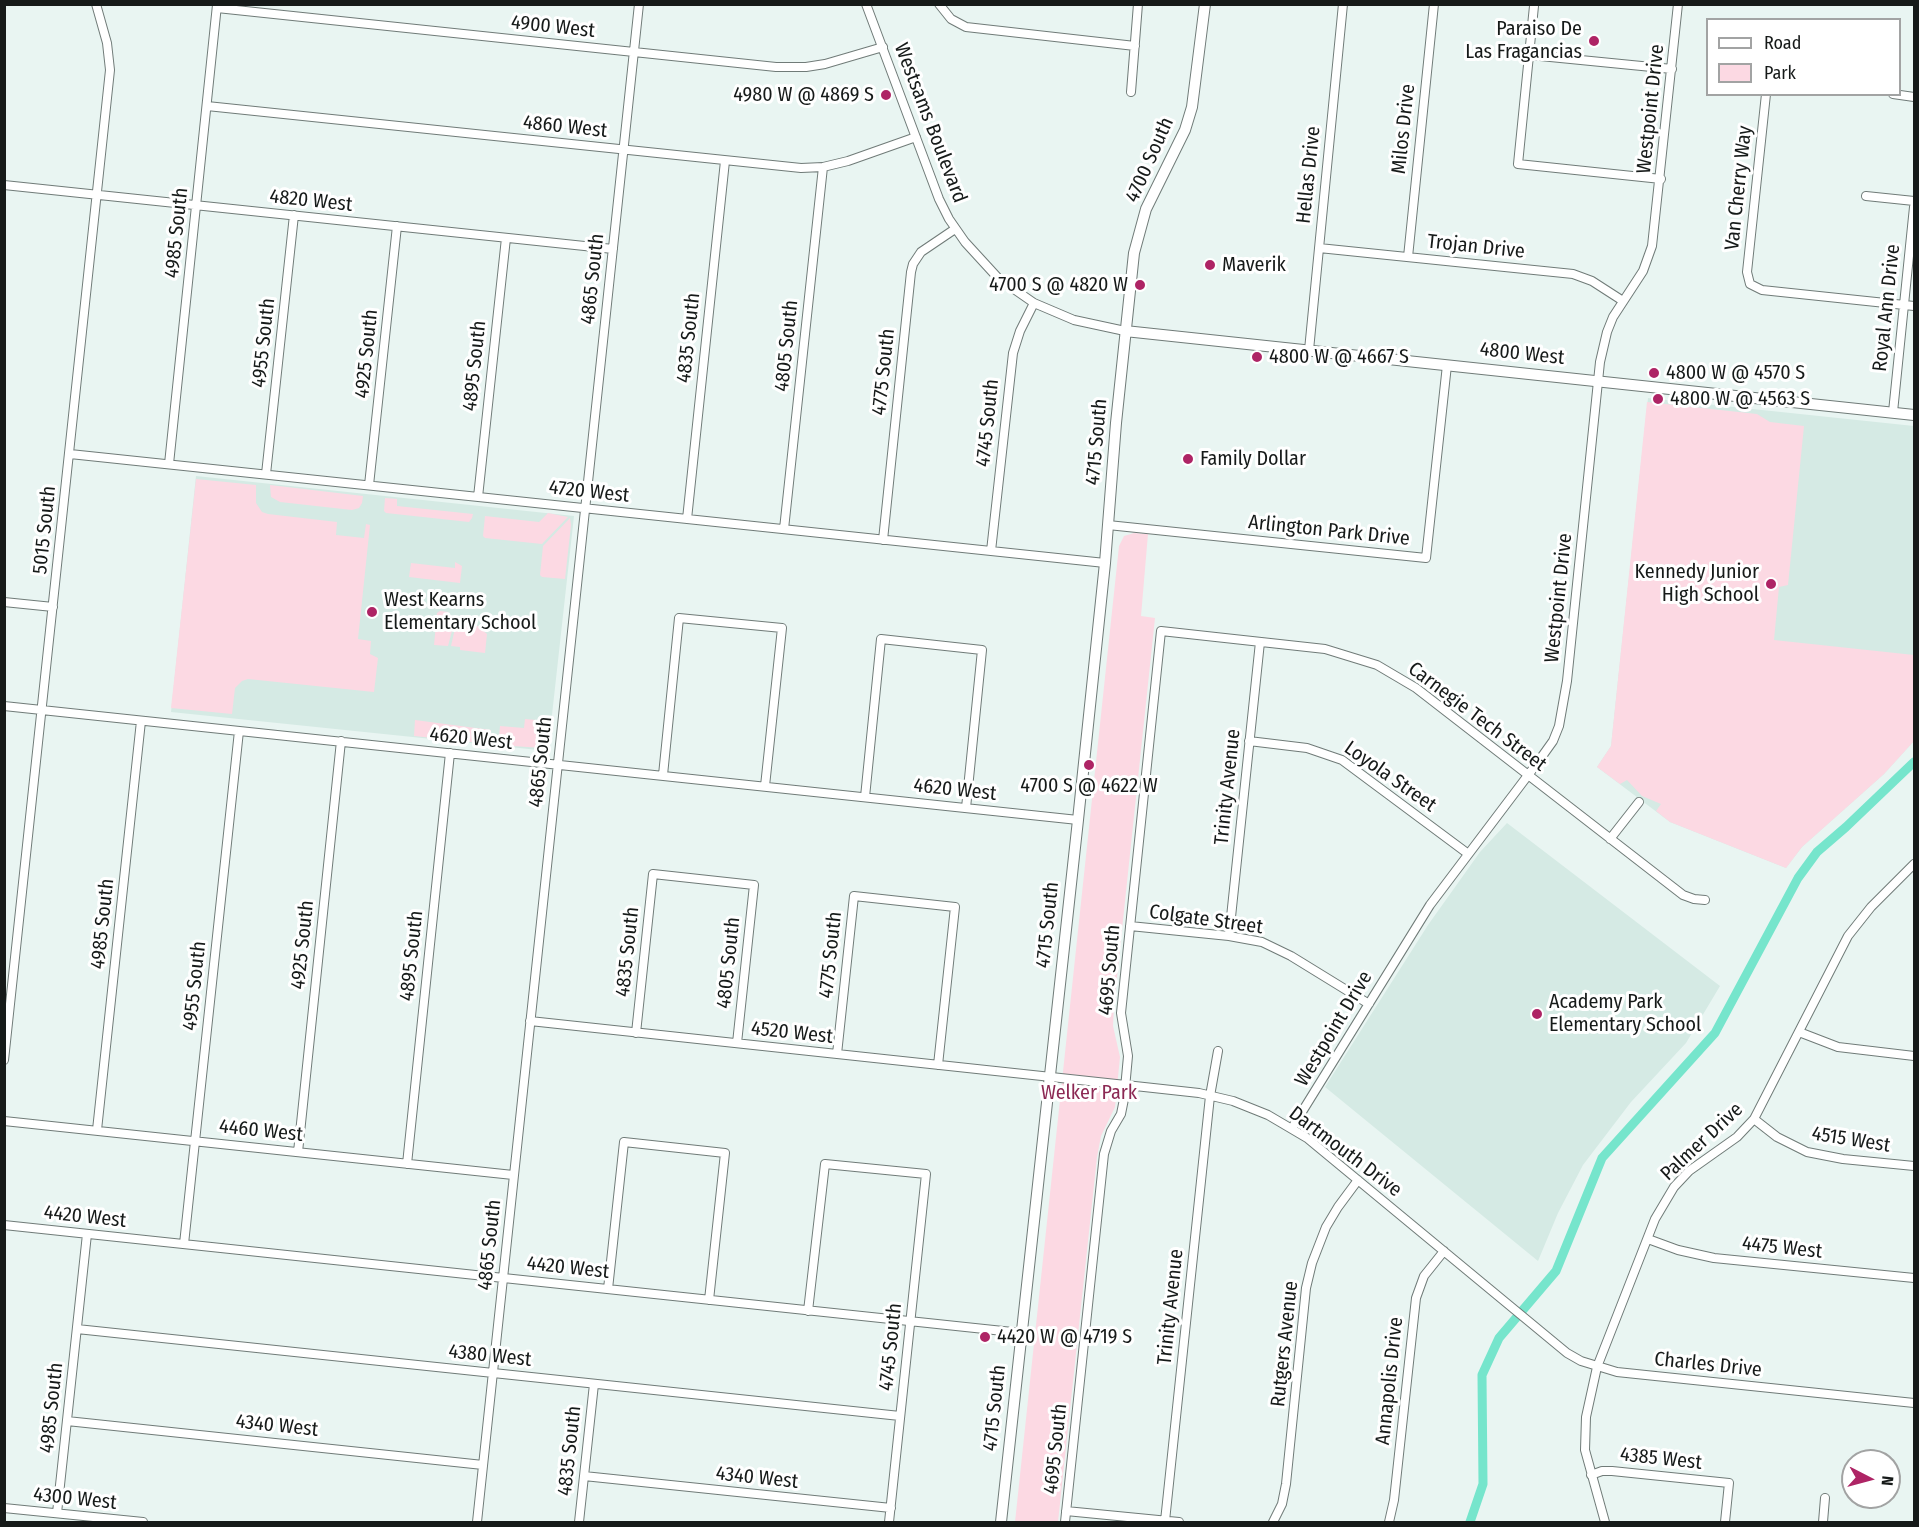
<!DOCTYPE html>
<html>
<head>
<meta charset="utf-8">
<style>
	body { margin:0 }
	#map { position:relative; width:1919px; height:1527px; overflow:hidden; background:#e9f5f2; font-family:"Fira Sans Condensed",sans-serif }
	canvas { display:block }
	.frame { position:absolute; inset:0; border:6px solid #161a19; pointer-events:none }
	.legend { position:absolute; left:1706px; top:18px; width:195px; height:78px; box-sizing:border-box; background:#fff; border:2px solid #a2a3a3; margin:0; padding:8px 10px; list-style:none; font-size:18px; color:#161a19 }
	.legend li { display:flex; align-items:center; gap:12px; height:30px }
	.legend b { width:30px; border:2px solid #a2a3a3 }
	.north { position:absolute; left:1841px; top:1449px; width:60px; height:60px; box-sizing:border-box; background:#fff; border:2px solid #a2a3a3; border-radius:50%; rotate:96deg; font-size:16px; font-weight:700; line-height:24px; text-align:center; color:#161a19 }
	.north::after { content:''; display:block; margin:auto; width:21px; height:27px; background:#ae2465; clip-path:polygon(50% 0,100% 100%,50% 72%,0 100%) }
</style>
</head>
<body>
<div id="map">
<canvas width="1919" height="1527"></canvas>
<div class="frame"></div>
<ul class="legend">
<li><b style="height:8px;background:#fff"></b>Road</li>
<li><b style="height:16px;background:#fcd9e3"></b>Park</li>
</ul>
<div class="north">N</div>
</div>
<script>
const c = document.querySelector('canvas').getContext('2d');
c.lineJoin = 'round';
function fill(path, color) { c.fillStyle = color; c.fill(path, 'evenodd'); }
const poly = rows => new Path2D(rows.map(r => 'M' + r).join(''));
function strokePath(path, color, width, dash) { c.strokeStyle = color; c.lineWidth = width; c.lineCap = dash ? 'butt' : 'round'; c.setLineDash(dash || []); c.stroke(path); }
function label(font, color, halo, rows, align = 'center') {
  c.font = font + ' "Fira Sans Condensed",sans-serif'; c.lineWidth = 6; c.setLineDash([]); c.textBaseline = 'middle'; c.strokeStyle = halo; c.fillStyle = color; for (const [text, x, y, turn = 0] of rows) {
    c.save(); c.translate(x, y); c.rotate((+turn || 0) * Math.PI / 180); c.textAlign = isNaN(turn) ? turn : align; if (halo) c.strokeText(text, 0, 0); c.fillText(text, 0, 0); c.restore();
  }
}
fill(poly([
	[1648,398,1914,426,1914,741,1884,774,1802,847,1786,868,1670,822,1597,767,1611,746],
	[196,476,574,516,548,751,171,712],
	[1507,823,1720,986,1686,1043,1631,1102,1583,1165,1558,1213,1538,1261,1325,1087,1428,925,1480,852]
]), '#d5eae4');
fill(poly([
	[1647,402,1757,414,1770,422,1804,426,1788,585,1779,587,1774,640,1914,655,1914,741,1884,774,1802,847,1786,868,1670,822,1656,811,1661,804,1642,796,1627,780,1620,784,1597,767,1611,746],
	[196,479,256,485,256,503,262,512,268,514,337,522,336,535,364,538,366,524,370,525,358,639,371,641,370,654,378,658,374,692,248,679,242,681,235,688,232,714,171,708],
	[270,485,363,496,362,503,359,508,352,510,280,502,271,497],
	[385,498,397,499,397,506,473,514,472,518,469,522,386,513,384,511],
	[548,513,568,517,542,544,485,538,483,536,485,516,539,522],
	[570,518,571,525,565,579,542,577,540,575,543,546],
	[1134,533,1148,534,1141,616,1155,618,1114,1005,1113,1026,1120,1057,1115,1107,1101,1136,1097,1157,1058,1522,1015,1522,1119,546,1124,536],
	[455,562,462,566,460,583,409,577,411,563,455,568],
	[440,611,448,612,451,617,450,624,453,627,448,646,434,645,437,613],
	[456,624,478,626,487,634,485,653,460,650,460,647,451,646],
	[525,719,548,721,546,743,542,748,498,745,500,726,524,728],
	[415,720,491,730,490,744,414,736]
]), '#fcd9e3');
strokePath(poly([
	[1470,1522,1483,1484,1482,1375,1499,1338,1556,1271,1602,1158,1715,1033,1798,878,1817,852,1846,827,1914,762]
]), '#76e5cc', 9);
const minor = poly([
	[866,4,939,199,949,219,965,242,998,278,1034,303,1074,320,1125,331],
	[939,4,951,19,966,27,1135,46],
	[1534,6,1518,164,1661,179],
	[217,8,776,67,806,67,825,64,883,47],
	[1530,55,1672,69],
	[1131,92,1138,4],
	[1766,94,1747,272,1750,284,1762,290,1914,306],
	[1893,94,1914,97],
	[207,106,801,168,823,167,848,161,916,137],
	[4,185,613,249],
	[1866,196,1914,201],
	[1319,248,1573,274,1592,281,1623,301],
	[1408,257,1434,4],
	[1309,350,1343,4],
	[1893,412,1914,207],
	[70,454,1105,563],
	[169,464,217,5],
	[266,474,294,215],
	[369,485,397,226],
	[478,497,506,238],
	[687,519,725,161],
	[1108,525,1426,558,1447,365],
	[784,529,823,167],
	[883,540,911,272,913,264,921,252,955,229],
	[991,551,1013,353,1020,331,1034,303],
	[4,602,53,607],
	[4,706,1078,820],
	[1249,741,1307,748,1342,760,1467,853],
	[663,775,679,618,782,628,765,786],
	[865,797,881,639,982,650,966,808],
	[1610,839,1639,802],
	[1130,926,1229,936,1262,942,1291,956,1369,1004],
	[1229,936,1260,642],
	[530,1021,1135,1086,1199,1093,1233,1101,1268,1115,1307,1138,1567,1353,1581,1361,1617,1372,1914,1403],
	[1799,1032,1838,1047,1914,1056],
	[636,1033,653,874,754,885,737,1043],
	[837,1054,854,896,955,907,938,1065],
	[4,1060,110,70,107,43,96,4],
	[1754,1119,1777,1137,1807,1152,1843,1159,1914,1166],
	[4,1121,513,1175],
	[1292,1128,1430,905,1538,762,1553,741,1559,726,1567,681,1600,362,1607,332,1613,317,1643,271,1652,246,1678,4],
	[97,1130,141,721],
	[298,1152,341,741],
	[407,1164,450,753],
	[4,1225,1022,1333],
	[1648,1239,1678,1250,1714,1258,1914,1278],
	[184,1244,239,731],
	[608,1289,624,1142,725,1153,709,1300],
	[808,1311,825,1164,926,1174,889,1522],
	[77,1329,900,1416],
	[67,1421,483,1465],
	[1591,1475,1602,1471,1612,1471,1729,1483,1725,1522],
	[584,1476,891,1508],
	[4,1508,143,1522],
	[1066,1511,1179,1522],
	[57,1513,87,1234],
	[1165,1521,1210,1096,1218,1051],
	[477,1522,639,4],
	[579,1522,594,1384],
	[1065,1522,1104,1154,1111,1131,1121,1114,1124,1099,1128,1056,1121,1013,1161,631,1325,649,1377,665,1416,688,1683,895,1694,899,1705,900],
	[1273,1522,1282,1504,1286,1484,1306,1288,1312,1263,1326,1227,1338,1207,1358,1180],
	[1389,1522,1394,1500,1416,1298,1424,1276,1444,1251],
	[1605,1522,1585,1450,1586,1417,1597,1367,1655,1219,1674,1187,1689,1171,1737,1137,1754,1119,1848,936,1871,907,1914,864],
	[1823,1522,1825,1498]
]);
const major = poly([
	[1125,331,1914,415],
	[1001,1522,1078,820,1105,563,1116,423,1134,253,1146,209,1185,130,1192,107,1205,4]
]);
strokePath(minor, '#707b78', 10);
strokePath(major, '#707b78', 12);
strokePath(minor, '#fff', 8);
strokePath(major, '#fff', 10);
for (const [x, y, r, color] of [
	[1594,41,6,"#ae2465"],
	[886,95,6,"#ae2465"],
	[1210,265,6,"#ae2465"],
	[1140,285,6,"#ae2465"],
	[1257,357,6,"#ae2465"],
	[1654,373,6,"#ae2465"],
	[1658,399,6,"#ae2465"],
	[1188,459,6,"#ae2465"],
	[1771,584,6,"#ae2465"],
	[372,612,6,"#ae2465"],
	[1089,765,6,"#ae2465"],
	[1537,1014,6,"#ae2465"],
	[985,1337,6,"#ae2465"]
]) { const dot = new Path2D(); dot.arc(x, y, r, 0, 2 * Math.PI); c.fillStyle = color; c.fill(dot); strokePath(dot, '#fff', 2); }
label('20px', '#161a19', '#fff', [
	["4900 West",553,27,6],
	["Westpoint Drive",1651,109,-84],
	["Westsams Boulevard",930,123,69],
	["4860 West",565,127,6],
	["Milos Drive",1404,129,-84],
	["4700 South",1150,160,-66],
	["Hellas Drive",1309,175,-84],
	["Van Cherry Way",1739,188,-84],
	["4820 West",311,201,6],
	["4985 South",177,233,-84],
	["Trojan Drive",1476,247,6],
	["4865 South",593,279,-84],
	["Royal Ann Drive",1887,308,-84],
	["4835 South",689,338,-84],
	["4955 South",264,343,-84],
	["4805 South",787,346,-84],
	["4925 South",367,354,-84],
	["4800 West",1522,354,6],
	["4895 South",475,366,-84],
	["4775 South",884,372,-84],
	["4745 South",988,423,-84],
	["4715 South",1097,442,-85],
	["4720 West",589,492,6],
	["5015 South",45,530,-84],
	["Arlington Park Drive",1329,531,6],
	["Westpoint Drive",1559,598,-84],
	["Carnegie Tech Street",1477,717,37],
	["4620 West",471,739,6],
	["4865 South",541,762,-84],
	["Loyola Street",1390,777,35],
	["Trinity Avenue",1228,787,-84],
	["4620 West",955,790,6],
	["Colgate Street",1206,920,8],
	["4985 South",103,924,-84],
	["4715 South",1048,925,-84],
	["4925 South",303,945,-84],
	["4835 South",628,952,-84],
	["4775 South",831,955,-84],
	["4895 South",412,956,-84],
	["4805 South",729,963,-84],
	["4695 South",1110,970,-85],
	["4955 South",195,986,-84],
	["Westpoint Drive",1334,1029,-59],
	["4520 West",792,1033,6],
	["4460 West",261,1131,6],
	["4515 West",1851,1140,9],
	["Palmer Drive",1702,1142,-43],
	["Dartmouth Drive",1345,1152,37],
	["4420 West",85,1217,6],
	["4865 South",490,1245,-84],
	["4475 West",1782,1248,6],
	["4420 West",568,1268,6],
	["Trinity Avenue",1171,1307,-84],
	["Rutgers Avenue",1285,1344,-84],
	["4745 South",891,1347,-84],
	["4380 West",490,1356,6],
	["Charles Drive",1708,1365,6],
	["Annapolis Drive",1390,1381,-84],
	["4985 South",52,1408,-84],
	["4715 South",995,1408,-84],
	["4340 West",277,1426,6],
	["4695 South",1056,1449,-84],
	["4835 South",570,1451,-84],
	["4385 West",1661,1459,6],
	["4340 West",757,1478,6],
	["4300 West",75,1499,6]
]);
label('20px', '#161a19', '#fff', [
	["Paraiso De",1582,29,"right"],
	["Las Fragancias",1582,52,"right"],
	["4980 W @ 4869 S",874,95,"right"],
	["Maverik",1222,265],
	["4700 S @ 4820 W",1128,285,"right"],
	["4800 W @ 4667 S",1269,357],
	["4800 W @ 4570 S",1666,373],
	["4800 W @ 4563 S",1670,399],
	["Family Dollar",1200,459],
	["Kennedy Junior",1759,572,"right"],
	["High School",1759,595,"right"],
	["West Kearns",384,600],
	["Elementary School",384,623],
	["4700 S @ 4622 W",1089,786,"center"],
	["Academy Park",1549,1002],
	["Elementary School",1549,1025],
	["4420 W @ 4719 S",997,1337]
], 'left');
label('20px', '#8c2954', '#fff', [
	["Welker Park",1089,1093]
]);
</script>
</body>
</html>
